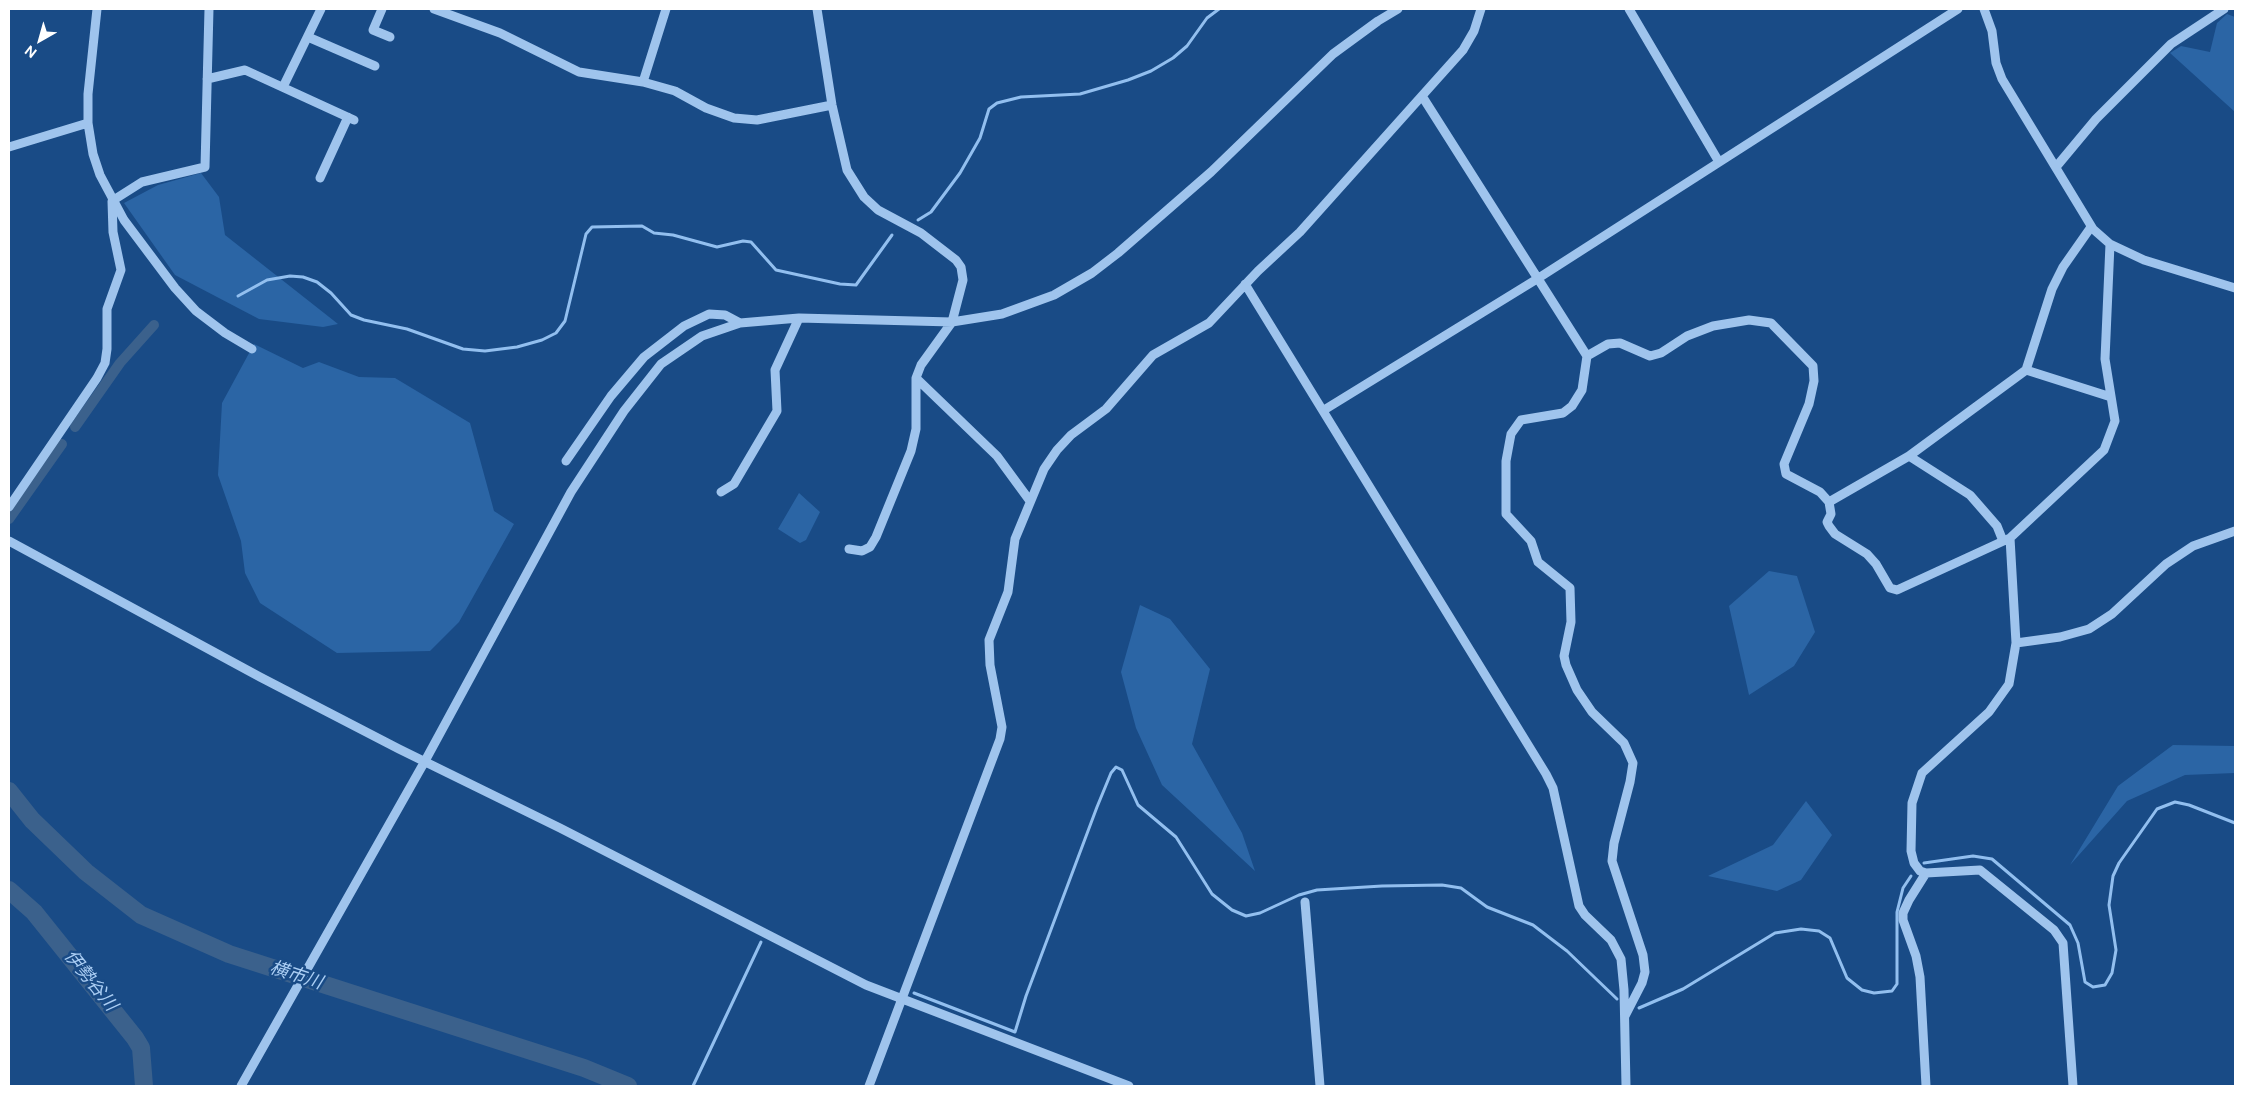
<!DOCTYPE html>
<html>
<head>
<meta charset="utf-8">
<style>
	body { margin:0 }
	#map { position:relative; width:2244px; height:1095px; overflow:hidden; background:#194b86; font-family:"DM Sans",sans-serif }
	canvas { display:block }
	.frame { position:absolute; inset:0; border:10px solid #fff; pointer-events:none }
	.north { position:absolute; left:15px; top:15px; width:50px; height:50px; -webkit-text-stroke:4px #194b86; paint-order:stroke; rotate:218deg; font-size:14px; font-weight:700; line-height:20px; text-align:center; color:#fff }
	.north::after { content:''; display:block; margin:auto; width:18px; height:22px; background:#fff; clip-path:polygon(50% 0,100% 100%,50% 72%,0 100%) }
</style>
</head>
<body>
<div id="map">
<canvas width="2244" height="1095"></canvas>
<div class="frame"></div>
<div class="north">N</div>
</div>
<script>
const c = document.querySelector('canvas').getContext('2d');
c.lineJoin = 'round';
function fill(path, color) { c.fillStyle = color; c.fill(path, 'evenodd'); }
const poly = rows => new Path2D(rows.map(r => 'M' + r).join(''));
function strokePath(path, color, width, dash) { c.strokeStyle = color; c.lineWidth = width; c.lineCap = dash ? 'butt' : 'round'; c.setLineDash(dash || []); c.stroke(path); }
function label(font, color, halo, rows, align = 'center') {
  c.font = font + ' "DM Sans","Noto Sans JP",sans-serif'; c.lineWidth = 5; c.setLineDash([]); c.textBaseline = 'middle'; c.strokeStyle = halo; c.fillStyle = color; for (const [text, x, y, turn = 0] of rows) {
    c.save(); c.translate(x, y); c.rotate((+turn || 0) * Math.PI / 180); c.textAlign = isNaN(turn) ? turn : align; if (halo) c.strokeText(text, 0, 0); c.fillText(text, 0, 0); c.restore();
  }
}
fill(poly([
	[2227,14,2235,17,2235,112,2170,53,2181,46,2210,52,2217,23],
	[201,173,219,197,225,235,338,324,323,327,259,319,175,275,124,203,158,185],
	[254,344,303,368,319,362,359,377,395,378,470,423,494,511,514,524,459,622,430,651,337,653,260,603,245,573,241,541,218,475,222,403],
	[799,493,820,512,806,540,800,543,778,529],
	[1769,571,1797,576,1815,632,1794,666,1749,695,1729,606],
	[1140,605,1170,619,1210,669,1192,744,1242,833,1255,871,1162,785,1136,728,1121,672],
	[2173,745,2235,746,2235,773,2185,775,2127,801,2070,865,2118,786],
	[1806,801,1832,835,1801,880,1777,891,1708,876,1773,845]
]), '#2b65a5');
strokePath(poly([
	[918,220,931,212,960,173,980,138,989,109,997,103,1021,97,1080,94,1128,80,1151,71,1173,58,1187,46,1207,18,1219,9],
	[238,296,267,280,290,276,303,277,317,282,331,293,351,315,364,320,407,329,463,349,485,351,517,347,542,340,556,333,565,321,586,234,592,227,642,226,654,233,673,235,717,247,743,241,751,242,776,270,840,284,856,285,892,235],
	[1924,863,1973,856,1992,859,2070,925,2078,943,2085,982,2093,987,2105,985,2112,973,2116,950,2109,905,2113,876,2119,863,2157,809,2175,802,2189,805,2235,823],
	[914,993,1015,1032,1026,996,1097,807,1111,773,1116,767,1122,770,1138,805,1176,837,1212,894,1232,910,1246,916,1260,913,1299,895,1317,890,1382,886,1442,885,1461,888,1487,907,1533,925,1567,951,1617,999],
	[1639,1008,1683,989,1775,933,1801,929,1819,931,1830,938,1847,978,1862,990,1874,993,1892,991,1897,984,1897,912,1903,888,1911,876],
	[693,1086,761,942]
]), '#92bfef', 3);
strokePath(poly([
	[75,427,120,363,154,325],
	[9,519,62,444]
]), '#3b618c', 10);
strokePath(poly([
	[9,791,32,820,86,872,141,915,229,954,584,1068,628,1086],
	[9,890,34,912,135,1038,141,1048,144,1086]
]), '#3b618c', 18);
strokePath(poly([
	[97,9,88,94,88,123,93,154,100,175,124,220,175,288,196,311,225,333,252,349],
	[382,9,373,30,390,37],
	[434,9,500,33,579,72,643,82],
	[666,9,643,82,675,91,706,108,734,118,757,120,832,105],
	[817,9,832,105,847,170,864,197,878,210,921,233,956,260,961,267,963,280,952,322,921,365,916,378,916,429,911,451,876,537,870,547,862,551,849,549],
	[1629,9,1719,162],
	[1984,9,1992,31,1996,63,2002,79,2093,229,2110,244,2144,260,2235,288],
	[308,37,375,66],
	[207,79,245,70,354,120],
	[283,87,321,9],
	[1422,96,1587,356,1582,390,1572,406,1563,413,1521,420,1511,434,1506,461,1506,514,1531,541,1538,562,1570,588,1571,622,1564,656,1566,665,1577,690,1592,712,1624,743,1633,763,1630,782,1614,843,1612,861,1643,955,1645,972,1642,983,1625,1016],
	[9,147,88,123],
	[2056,167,2096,119,2171,44,2224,9],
	[320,178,348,117],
	[1245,284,1546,774,1553,788,1579,906,1585,915,1611,940,1621,959,1624,990,1626,1086],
	[1587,356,1608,344,1620,343,1650,356,1661,353,1687,336,1713,326,1749,320,1771,323,1813,366,1814,381,1809,404,1784,464,1786,474,1820,492,1829,502,1831,514,1827,522,1829,526,1835,534,1867,554,1876,564,1890,588,1897,590,2010,538,2104,450,2115,421,2105,359,2110,244],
	[2026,370,2111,397],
	[916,378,997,456,1030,501],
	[1324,410,1537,279,1958,9],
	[1909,456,1970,495,1997,526,2003,541],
	[566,461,611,396,644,357,684,326,709,314,725,315,740,323],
	[721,492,734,484,777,411,775,370,799,318],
	[1829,502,1909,456,2026,370,2052,289,2063,267,2091,227],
	[9,507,97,378,105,363,107,349,107,309,121,270,113,232,112,201,142,182,205,167,209,9],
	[2010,538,2016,643,2009,684,1989,712,1922,773,1912,803,1911,851,1914,863,1920,871,1926,873,1980,870,2054,930,2063,943,2073,1086],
	[9,541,260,677,399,749,560,828,866,985,1129,1086],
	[2016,643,2060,637,2089,629,2112,614,2166,564,2193,546,2235,531],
	[1305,902,1320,1086],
	[241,1086,425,761,571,492,624,411,661,364,702,336,740,323,799,318,952,322,1002,314,1054,295,1092,273,1118,253,1211,172,1333,54,1378,21,1398,9],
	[869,1086,1000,739,1002,727,990,665,989,640,1008,592,1015,539,1044,469,1057,450,1071,435,1106,409,1153,355,1209,323,1258,271,1300,232,1463,50,1474,31,1481,9],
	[1926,1086,1920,977,1916,956,1903,920,1903,913,1909,900,1926,873]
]), '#9fc4ed', 9);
label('italic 18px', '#abcef4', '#194b86', [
	["横市川",296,976,18],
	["伊勢谷川",90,981,51]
]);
</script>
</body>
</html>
